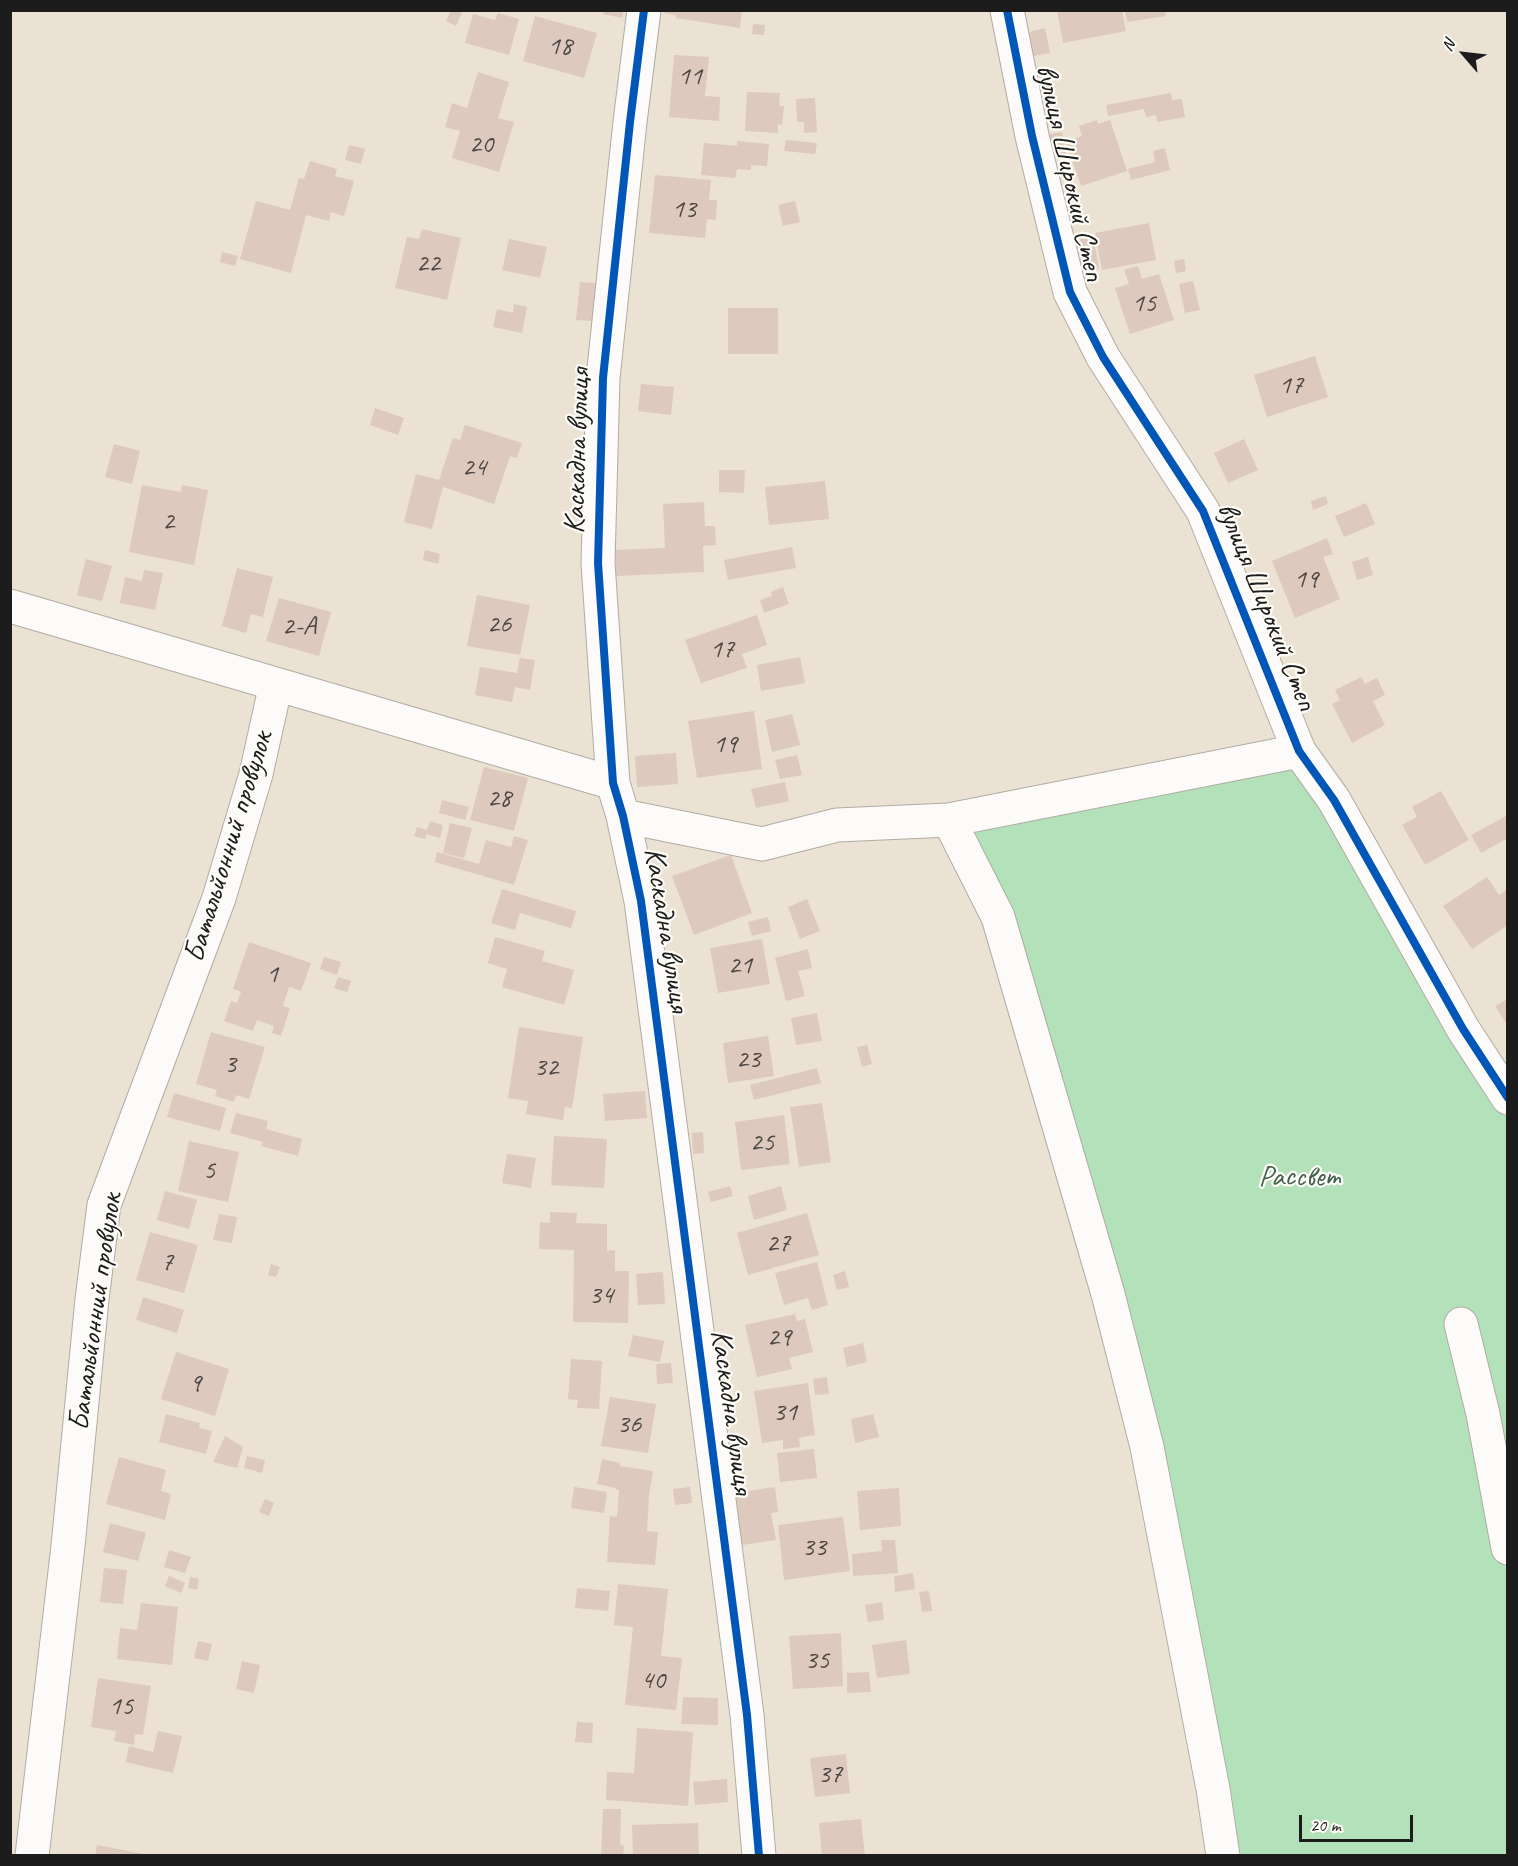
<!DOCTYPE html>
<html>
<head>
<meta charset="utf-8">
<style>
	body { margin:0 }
	#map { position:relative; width:1518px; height:1866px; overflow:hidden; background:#ebe2d4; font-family:Caveat,sans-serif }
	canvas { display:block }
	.frame { position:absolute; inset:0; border:12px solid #1c1c1c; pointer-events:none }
	.north { position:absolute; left:1434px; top:24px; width:60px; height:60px; -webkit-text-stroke:4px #fdfcf7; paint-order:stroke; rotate:298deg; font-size:16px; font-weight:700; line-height:24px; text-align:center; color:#1c1c1c }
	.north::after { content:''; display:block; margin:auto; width:21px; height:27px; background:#1c1c1c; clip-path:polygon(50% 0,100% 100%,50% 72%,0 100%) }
	.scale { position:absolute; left:1299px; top:1815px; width:114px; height:27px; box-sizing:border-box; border:3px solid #1c1c1c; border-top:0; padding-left:8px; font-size:18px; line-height:21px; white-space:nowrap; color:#1c1c1c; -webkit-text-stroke:4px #fdfcf7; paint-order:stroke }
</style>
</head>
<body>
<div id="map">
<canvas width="1518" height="1866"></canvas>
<div class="frame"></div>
<div class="north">N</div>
<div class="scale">20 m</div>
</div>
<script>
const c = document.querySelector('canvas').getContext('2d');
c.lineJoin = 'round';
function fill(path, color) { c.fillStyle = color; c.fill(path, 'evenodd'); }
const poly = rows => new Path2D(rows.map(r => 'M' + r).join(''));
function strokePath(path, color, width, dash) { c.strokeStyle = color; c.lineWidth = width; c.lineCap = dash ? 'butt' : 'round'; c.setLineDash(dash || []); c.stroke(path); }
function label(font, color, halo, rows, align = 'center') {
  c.font = font + ' Caveat,sans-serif'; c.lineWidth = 4.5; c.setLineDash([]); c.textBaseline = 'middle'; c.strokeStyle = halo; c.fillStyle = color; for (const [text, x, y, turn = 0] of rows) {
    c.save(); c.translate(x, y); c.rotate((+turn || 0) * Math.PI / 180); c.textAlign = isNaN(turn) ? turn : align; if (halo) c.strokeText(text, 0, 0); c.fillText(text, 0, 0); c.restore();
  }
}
fill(poly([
	[1297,763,1455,1033,1507,1115,1507,1855,1230,1855,1221,1789,968,822]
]), '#b3e1ba');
fill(poly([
	[451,10,463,10,456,26,446,21],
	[604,10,624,10,622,18,603,14],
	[665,10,742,10,740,28,676,18,676,15,664,13],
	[1057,10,1122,10,1126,31,1063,43],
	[1125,10,1165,10,1166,16,1127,22],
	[498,13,519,19,509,55,465,43,473,14,495,20],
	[535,16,597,33,584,78,523,61],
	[753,24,765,25,764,35,752,34],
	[1045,28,1050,53,1033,56,1029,32],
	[674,55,709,57,705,96,720,97,719,121,669,117],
	[478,72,509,82,498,118,514,122,499,172,452,158,460,131,445,127,452,103,467,108],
	[747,92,780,93,779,106,784,106,782,125,778,124,778,133,745,131],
	[1171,93,1172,100,1182,99,1185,117,1157,122,1156,115,1146,117,1144,109,1108,116,1106,105],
	[815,98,817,132,804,133,804,122,797,122,796,99],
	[1097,120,1098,124,1110,120,1127,171,1081,186,1066,142,1082,136,1079,126],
	[1062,132,1067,155,1050,158,1046,135],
	[786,140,817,143,815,154,784,151],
	[737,141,769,144,767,166,751,165,751,170,737,169,735,178,701,175,704,143,737,146],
	[349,145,365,149,361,164,345,160],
	[1165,148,1170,170,1131,180,1128,169,1155,162,1153,151],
	[310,161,337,169,335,176,354,181,344,216,331,212,329,221,306,215,291,273,240,259,256,201,290,210,299,178,304,179],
	[655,175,711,180,709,200,717,200,716,220,707,219,705,238,649,233],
	[795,201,800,222,783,226,778,205],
	[1149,223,1156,260,1102,270,1095,233],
	[422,229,461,238,447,300,395,288,407,237,419,239],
	[1093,235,1099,269,1074,273,1068,239],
	[509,239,547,247,540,278,502,270],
	[222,252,238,256,235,266,220,262],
	[1184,259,1186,271,1176,273,1174,261],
	[1138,266,1142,279,1159,274,1174,320,1130,334,1115,288,1129,284,1124,270],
	[1193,281,1200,310,1185,313,1179,284],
	[580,282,597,283,593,321,576,320],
	[514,304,527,307,522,333,493,327,497,309,513,313],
	[728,308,778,308,778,354,728,354],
	[1315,356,1328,397,1267,417,1254,375],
	[641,384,674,387,671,415,638,411],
	[375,408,404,418,398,435,370,425],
	[465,425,522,443,517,458,510,456,494,504,443,487,432,529,404,522,416,474,439,480,453,438,460,440],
	[1244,439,1258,470,1228,483,1214,453],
	[114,444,140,451,132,484,105,477],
	[719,470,745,470,744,493,719,492],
	[825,481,829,519,769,525,765,487],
	[142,485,181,492,182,485,208,490,194,565,129,552],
	[1326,496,1328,504,1313,510,1311,501],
	[704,502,705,526,715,526,716,545,703,546,704,572,616,576,615,550,665,548,663,504],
	[1366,503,1375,524,1344,537,1335,516],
	[1327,538,1333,554,1323,557,1340,599,1295,618,1272,561],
	[792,547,796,568,728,580,724,560],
	[425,550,440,554,438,564,423,560],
	[1368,557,1373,575,1357,580,1352,562],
	[86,559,112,566,102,601,77,595],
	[237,568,273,577,263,617,251,614,246,633,222,626],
	[144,570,163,573,155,610,120,603,125,577,142,581],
	[783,587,789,604,764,613,760,600,772,596,771,592],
	[477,595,530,605,520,655,467,646],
	[279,598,331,612,319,656,266,641],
	[757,615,767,645,742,654,747,668,701,683,685,640],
	[800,657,805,683,761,691,757,665],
	[520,658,535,660,530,690,515,687,512,702,475,695,480,667,517,673],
	[1361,677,1365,684,1377,678,1385,695,1373,701,1385,725,1352,743,1332,704,1340,700,1335,690],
	[754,711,762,769,697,778,688,721],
	[792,714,800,745,772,752,765,720],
	[676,753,678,784,637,787,635,756],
	[797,755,802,775,780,779,775,760],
	[484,767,528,778,514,831,470,820],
	[785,782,789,801,756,808,751,789],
	[1441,791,1469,840,1425,865,1402,825,1417,817,1412,807],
	[442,800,469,807,465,820,439,813],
	[1508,815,1508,838,1481,853,1471,835],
	[430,821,443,825,440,838,426,834,425,839,414,836,417,827,427,830],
	[450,823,472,828,464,858,443,853],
	[514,836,528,840,514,885,435,862,437,852,479,864,486,840,511,847],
	[731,855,752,913,694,935,672,876],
	[1487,877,1499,895,1508,889,1508,925,1472,949,1443,906],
	[502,889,576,911,571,928,520,913,515,930,491,923],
	[807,899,820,931,800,939,788,907],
	[768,917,771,931,752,936,748,922],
	[495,937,545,951,542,961,574,970,564,1005,502,987,507,969,488,963],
	[762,939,770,984,718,993,710,948],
	[249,942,311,963,301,991,289,987,283,1006,290,1008,281,1036,272,1033,274,1026,257,1020,253,1031,224,1021,231,1001,237,1003,241,992,233,989],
	[808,949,812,968,798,971,805,996,786,1001,775,958],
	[324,957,341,962,337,975,320,969],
	[338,977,351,981,347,992,334,988],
	[1508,999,1508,1026,1495,1006],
	[817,1013,822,1041,796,1045,791,1018],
	[519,1027,583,1037,572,1108,565,1107,563,1120,526,1114,528,1101,508,1098],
	[211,1032,265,1047,249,1099,236,1095,234,1102,215,1096,217,1090,196,1084],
	[768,1036,774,1076,728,1083,723,1043],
	[867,1045,872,1064,862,1067,857,1047],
	[817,1068,821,1083,754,1100,750,1085],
	[645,1091,647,1118,605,1121,603,1094],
	[174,1093,226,1108,220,1131,167,1117],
	[822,1103,831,1162,799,1167,790,1107],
	[236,1113,268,1121,266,1129,302,1139,298,1156,261,1146,263,1142,230,1133],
	[784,1115,790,1164,741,1170,735,1122],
	[703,1132,704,1153,693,1154,692,1133],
	[554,1136,607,1139,604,1188,551,1185],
	[189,1141,239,1152,228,1202,178,1191],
	[507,1154,536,1158,531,1188,502,1183],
	[730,1186,733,1196,711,1202,708,1192],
	[781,1186,787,1210,754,1220,748,1196],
	[165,1191,197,1200,189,1229,157,1220],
	[550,1212,577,1213,576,1223,607,1224,607,1251,615,1250,615,1271,629,1271,628,1323,573,1322,574,1250,539,1249,540,1222,550,1223],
	[807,1213,819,1255,748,1275,737,1233],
	[219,1214,237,1217,232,1243,213,1240],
	[150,1232,198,1245,184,1293,136,1280],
	[817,1262,828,1305,812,1310,808,1298,784,1305,775,1273],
	[271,1264,280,1267,276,1277,268,1275],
	[845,1271,849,1287,837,1290,833,1275],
	[663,1272,665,1304,638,1305,636,1274],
	[143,1297,184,1310,177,1333,136,1320],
	[795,1314,797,1321,805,1319,813,1352,789,1358,792,1369,757,1377,745,1325],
	[633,1335,664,1341,660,1362,628,1356],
	[863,1343,867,1362,847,1367,843,1348],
	[176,1352,229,1369,215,1416,161,1399],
	[571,1359,602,1361,599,1409,577,1408,578,1400,568,1399],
	[671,1363,673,1383,657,1384,656,1364],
	[827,1377,829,1394,815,1395,813,1379],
	[808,1383,815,1435,799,1438,800,1447,783,1449,783,1440,762,1443,754,1391],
	[610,1397,656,1404,648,1453,601,1446],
	[166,1414,200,1423,199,1428,212,1431,206,1454,159,1442],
	[873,1414,879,1437,855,1443,851,1419],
	[225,1436,243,1447,237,1468,213,1462],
	[814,1449,817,1478,780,1482,777,1453],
	[247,1456,265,1460,262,1473,244,1468],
	[119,1457,166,1470,161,1491,171,1494,165,1520,106,1504],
	[602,1459,620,1463,620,1466,653,1471,649,1495,647,1531,658,1532,655,1565,607,1562,610,1516,617,1517,619,1490,616,1490,616,1488,597,1484],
	[574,1487,607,1492,604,1513,571,1508],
	[690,1487,692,1503,675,1505,673,1489],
	[775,1487,778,1512,771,1513,776,1540,742,1545,734,1493],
	[899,1488,901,1526,860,1530,857,1491],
	[265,1499,274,1503,269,1516,259,1512],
	[843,1517,850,1571,784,1580,778,1525],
	[110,1523,146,1533,138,1561,103,1552],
	[881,1540,895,1540,898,1573,853,1576,852,1554,882,1551],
	[169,1550,191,1557,185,1573,164,1567],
	[104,1568,127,1570,123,1604,100,1602],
	[913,1573,915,1589,895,1592,894,1576],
	[169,1576,185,1583,181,1593,165,1586],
	[190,1577,199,1579,197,1590,188,1588],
	[618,1584,668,1589,661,1656,682,1658,676,1710,625,1705,633,1627,614,1625],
	[577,1588,610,1591,608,1611,575,1608],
	[929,1591,932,1611,922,1612,919,1592],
	[882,1602,884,1620,868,1622,865,1605],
	[141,1603,178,1607,172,1665,117,1659,120,1628,137,1630],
	[841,1633,843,1686,793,1689,789,1636],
	[906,1640,910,1674,877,1678,872,1645],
	[198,1641,212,1644,208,1661,194,1658],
	[242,1661,260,1665,254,1693,236,1689],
	[869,1672,871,1692,847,1693,847,1673],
	[98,1678,151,1686,143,1735,135,1734,134,1745,114,1741,116,1731,91,1727],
	[683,1697,718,1698,718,1725,681,1724],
	[577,1722,593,1723,592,1743,575,1742],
	[637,1728,693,1732,688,1806,606,1800,607,1772,634,1773],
	[158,1731,182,1736,173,1773,126,1762,129,1746,153,1752],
	[846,1754,850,1793,815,1797,810,1758],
	[727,1779,728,1802,695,1805,693,1782],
	[603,1809,621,1809,620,1845,624,1846,623,1856,601,1856],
	[861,1819,865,1856,822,1856,819,1823],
	[698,1823,699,1856,633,1856,632,1825],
	[97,1845,144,1854,144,1856,95,1856]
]), '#ddc9bd');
const minor = poly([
	[644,10,630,122,603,378,598,563,613,783,623,816,641,901,747,1715,759,1856],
	[1007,10,1032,136,1070,292,1103,357,1203,511,1299,751,1334,800,1463,1029,1508,1098],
	[10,606,613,783],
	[623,816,762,844,837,825,949,820,1299,751],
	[949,820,998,917,1108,1294,1147,1447,1213,1789,1223,1856],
	[1461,1324,1483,1414,1508,1548],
	[32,1856,68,1546,92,1299,104,1205,219,898,256,774,276,684]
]);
strokePath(minor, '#b1aca3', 35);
strokePath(minor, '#fcfbf9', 33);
strokePath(poly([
	[644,10,630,122,603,378,598,563,613,783,623,816,641,901,747,1715,759,1856],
	[1007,10,1032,136,1070,292,1103,357,1203,511,1299,751,1334,800,1463,1029,1508,1098]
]), '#0057b8', 8);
label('27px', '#4c4744', null, [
	["18",560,47],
	["11",690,77],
	["20",481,145],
	["13",684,210],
	["22",428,264],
	["15",1144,304],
	["17",1291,386],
	["24",474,468],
	["2",168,522],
	["19",1306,580],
	["26",499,625],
	["2-А",299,627],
	["17",722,650],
	["19",725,745],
	["28",499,799],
	["21",740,966],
	["1",272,975],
	["23",748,1060],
	["3",230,1065],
	["32",546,1068],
	["25",762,1143],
	["5",209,1171],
	["27",778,1244],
	["7",167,1263],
	["34",601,1296],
	["29",779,1338],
	["9",195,1384],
	["31",785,1413],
	["36",629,1425],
	["33",814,1548],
	["35",817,1661],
	["40",653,1681],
	["15",121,1707],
	["37",830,1775]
]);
label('30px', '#1c1c1c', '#fdfcf7', [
	["вулиця Широкий Степ",1069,173,77],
	["Каскадна вулиця",578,451,-88],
	["вулиця Широкий Степ",1266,607,68],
	["Батальйонний провулок",229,847,-73],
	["Каскадна вулиця",666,930,81],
	["Батальйонний провулок",96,1312,-82],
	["Каскадна вулиця",731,1412,82]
]);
label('30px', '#41614c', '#fdfcf7', [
	["Рассвет",1299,1177]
]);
</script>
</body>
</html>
